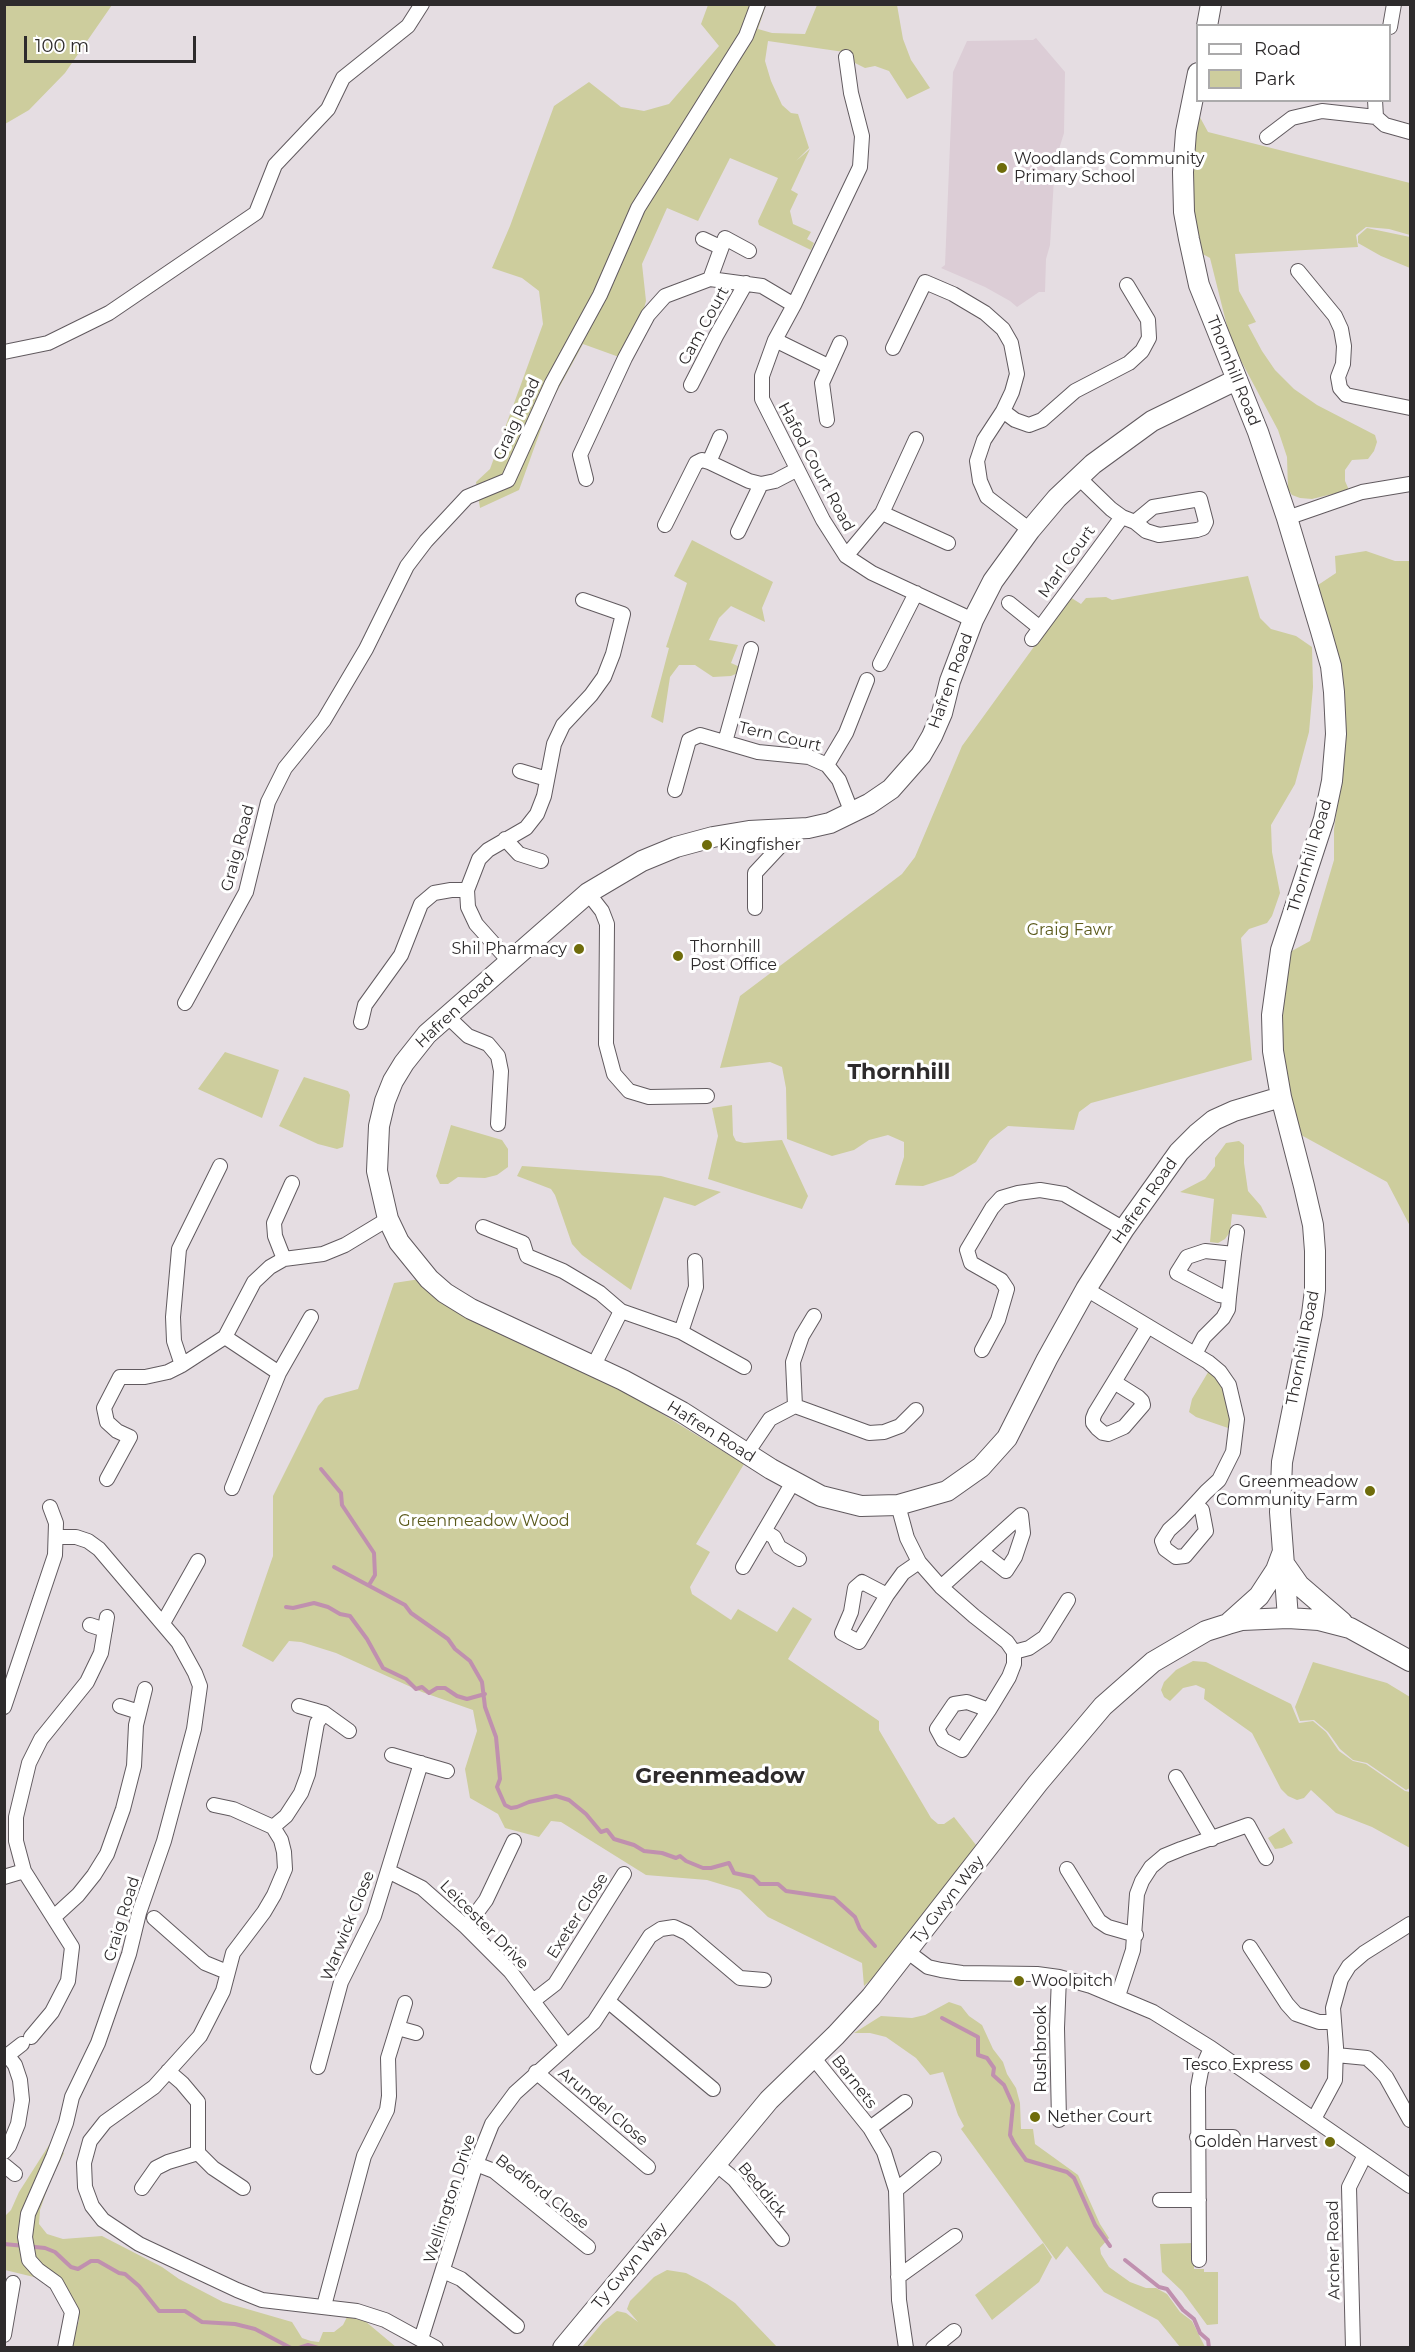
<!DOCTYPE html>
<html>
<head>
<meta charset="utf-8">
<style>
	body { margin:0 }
	#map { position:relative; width:1415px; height:2352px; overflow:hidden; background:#e5dde2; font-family:Montserrat,sans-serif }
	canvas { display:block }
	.frame { position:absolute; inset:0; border:6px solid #2e2b2c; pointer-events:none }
	.legend { position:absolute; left:1196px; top:24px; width:195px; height:78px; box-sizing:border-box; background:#fff; border:2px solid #abaaab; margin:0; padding:8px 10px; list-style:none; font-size:18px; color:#2e2b2c }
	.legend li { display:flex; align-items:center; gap:12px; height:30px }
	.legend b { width:30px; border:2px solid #abaaab }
	.scale { position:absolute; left:24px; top:36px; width:172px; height:27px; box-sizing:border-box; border:3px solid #2e2b2c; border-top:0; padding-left:8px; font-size:18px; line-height:21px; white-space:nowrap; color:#2e2b2c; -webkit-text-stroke:4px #fff; paint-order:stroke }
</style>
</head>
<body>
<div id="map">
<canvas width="1415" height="2352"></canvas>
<div class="frame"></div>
<ul class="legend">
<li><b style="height:8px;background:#fff"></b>Road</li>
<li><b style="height:16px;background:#cdcd9d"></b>Park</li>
</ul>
<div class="scale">100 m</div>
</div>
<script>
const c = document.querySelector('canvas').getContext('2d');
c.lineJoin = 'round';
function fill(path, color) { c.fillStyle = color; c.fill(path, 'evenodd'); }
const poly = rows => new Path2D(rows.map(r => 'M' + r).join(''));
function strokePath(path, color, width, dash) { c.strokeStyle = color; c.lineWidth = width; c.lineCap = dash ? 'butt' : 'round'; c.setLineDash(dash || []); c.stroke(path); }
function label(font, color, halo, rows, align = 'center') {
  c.font = font + ' Montserrat,sans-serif'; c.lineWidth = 6; c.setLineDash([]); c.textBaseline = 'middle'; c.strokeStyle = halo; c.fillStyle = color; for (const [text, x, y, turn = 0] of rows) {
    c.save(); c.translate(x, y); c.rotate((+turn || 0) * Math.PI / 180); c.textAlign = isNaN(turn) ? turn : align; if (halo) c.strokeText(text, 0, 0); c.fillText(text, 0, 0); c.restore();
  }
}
fill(poly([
	[1036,38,1065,72,1064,133,1055,162,1050,245,1046,259,1045,292,1039,292,1017,307,1010,301,985,287,941,268,945,265,953,72,967,41,1033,40]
]), '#dccdd6');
fill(poly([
	[5,4,112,5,65,73,29,110,5,124],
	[708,5,766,5,758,29,772,33,805,34,817,5,897,5,903,39,911,60,930,88,907,99,889,71,875,66,865,68,855,63,851,53,768,41,765,61,771,81,782,105,791,113,798,114,809,148,796,161,810,149,791,190,798,194,790,211,793,224,811,232,807,239,814,243,811,250,759,225,758,221,778,178,730,158,698,221,667,208,642,264,646,301,643,312,619,357,583,344,550,404,519,490,480,508,476,482,490,469,543,324,539,291,522,278,492,268,510,226,554,106,589,82,621,107,644,111,669,104,719,46,701,24],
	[1196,110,1208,132,1410,183,1410,235,1389,229,1366,227,1356,235,1358,247,1235,254,1239,291,1256,322,1248,325,1262,351,1275,370,1294,389,1317,405,1375,435,1377,442,1374,451,1368,459,1352,460,1345,470,1345,481,1349,490,1312,499,1300,498,1292,495,1288,489,1287,457,1278,430,1231,342,1210,258,1199,252,1190,188],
	[1367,228,1410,237,1410,268,1381,256,1358,243,1358,236],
	[692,540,773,582,762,608,765,622,731,606,719,618,709,640,738,645,731,663,740,667,740,672,731,676,713,677,695,665,679,665,670,677,663,723,651,717,669,648,666,647,687,583,674,576],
	[1366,551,1395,561,1410,561,1410,1226,1387,1182,1301,1135,1290,1108,1282,1047,1284,989,1290,952,1310,941,1334,860,1334,829,1342,774,1315,587,1336,573,1335,556],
	[1248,576,1260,618,1271,629,1296,636,1312,647,1313,687,1309,732,1295,784,1271,825,1272,852,1280,893,1272,916,1267,923,1249,929,1241,938,1252,1060,1091,1103,1079,1112,1074,1130,1008,1126,990,1140,976,1162,953,1176,923,1186,895,1185,904,1157,904,1142,888,1135,869,1140,854,1150,832,1156,787,1139,786,1088,782,1067,770,1062,720,1068,740,996,902,874,915,857,962,746,1070,597,1081,604,1086,598,1106,597,1112,600],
	[225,1052,279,1070,262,1118,198,1089],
	[304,1077,348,1091,350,1095,343,1147,337,1149,318,1144,279,1126],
	[732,1105,733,1135,736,1141,744,1143,782,1140,808,1196,802,1209,708,1179,718,1136,712,1108],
	[451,1125,502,1140,508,1149,508,1167,497,1175,485,1178,458,1177,448,1184,440,1184,436,1176],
	[1239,1141,1244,1145,1244,1163,1248,1191,1261,1206,1267,1218,1232,1214,1230,1232,1225,1239,1218,1243,1210,1242,1214,1199,1180,1192,1205,1179,1215,1166,1215,1158,1226,1143],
	[522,1166,661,1176,721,1192,695,1206,664,1197,631,1290,582,1255,572,1244,555,1195,551,1189,517,1176],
	[420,1279,618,1387,744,1464,696,1544,710,1552,690,1587,692,1594,731,1620,738,1609,777,1632,793,1607,812,1619,788,1659,879,1721,879,1730,931,1818,938,1824,944,1824,954,1817,976,1845,888,1964,864,1986,862,1963,768,1917,740,1890,707,1880,646,1875,561,1822,551,1821,539,1837,505,1828,498,1814,470,1798,465,1769,477,1731,473,1710,422,1692,336,1653,301,1642,289,1641,273,1662,242,1646,273,1556,273,1496,318,1406,325,1398,358,1389,394,1283],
	[1210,1369,1218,1378,1231,1404,1231,1429,1196,1417,1189,1412,1192,1399],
	[1193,1661,1206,1662,1291,1704,1299,1723,1313,1721,1326,1732,1339,1751,1353,1761,1366,1764,1405,1791,1410,1792,1410,1848,1372,1827,1336,1813,1311,1790,1304,1798,1297,1800,1288,1796,1281,1789,1252,1733,1204,1699,1205,1689,1196,1685,1183,1688,1170,1701,1164,1697,1161,1690,1164,1682,1176,1670],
	[1313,1662,1387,1683,1410,1697,1410,1788,1406,1790,1367,1763,1353,1760,1340,1749,1328,1732,1314,1720,1300,1721,1295,1707],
	[1284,1828,1293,1843,1282,1848,1275,1849,1268,1838],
	[949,2002,961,2006,969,2016,982,2025,993,2049,1003,2062,1007,2074,1016,2088,1020,2103,1021,2129,1033,2129,1035,2144,1078,2175,1100,2224,1109,2238,1100,2248,1101,2254,1109,2267,1130,2282,1146,2288,1156,2288,1167,2294,1180,2312,1192,2321,1205,2347,1180,2347,1158,2320,1104,2292,1067,2246,1056,2260,961,2129,964,2126,958,2115,943,2072,930,2075,916,2058,886,2037,870,2033,854,2033,881,2016,912,2018,925,2015],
	[49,2145,64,2153,49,2184,40,2210,39,2224,47,2234,63,2239,102,2236,162,2267,179,2279,223,2302,292,2322,302,2338,311,2341,319,2342,323,2332,334,2332,343,2325,347,2317,365,2321,396,2347,71,2347,79,2320,74,2301,42,2279,5,2270,5,2216,11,2210,19,2192],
	[1043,2243,1052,2257,1039,2282,992,2320,975,2295],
	[1194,2243,1194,2269,1204,2269,1204,2272,1218,2272,1218,2324,1207,2325,1182,2291,1162,2272,1160,2244],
	[667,2270,686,2273,707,2284,735,2303,777,2347,582,2347,603,2322,617,2311,626,2313,638,2322,627,2309,630,2301,654,2277]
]), '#cdcd9d');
strokePath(poly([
	[321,1469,341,1493,342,1505,374,1553,375,1575,369,1585],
	[334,1567,405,1605,411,1613,448,1639,455,1649,470,1661,482,1682,485,1707,496,1737,500,1779,497,1787,505,1805,511,1808,517,1807,529,1802,556,1796,569,1800,586,1814,601,1832,607,1830,614,1839,634,1845,644,1851,662,1853,676,1858,680,1856,686,1861,703,1868,711,1868,729,1863,734,1873,753,1877,760,1884,778,1884,786,1891,834,1898,855,1917,860,1929,875,1946],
	[286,1607,293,1608,314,1603,328,1607,340,1614,350,1616,367,1639,383,1668,406,1679,416,1689,422,1687,429,1693,437,1688,445,1688,457,1696,467,1699,485,1694],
	[942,2018,978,2037,978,2055,987,2058,994,2068,993,2075,1004,2085,1013,2105,1010,2135,1014,2143,1026,2160,1067,2172,1074,2178,1095,2225,1110,2246],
	[4,2244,45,2248,55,2252,71,2267,78,2269,91,2261,98,2261,119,2273,125,2274,139,2286,159,2311,185,2311,202,2322,235,2324,255,2329,291,2348],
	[1125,2260,1159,2287,1167,2289,1183,2310,1194,2319,1200,2333,1208,2340,1209,2348],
	[299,2348,308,2345,318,2348]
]), '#c090af', 4);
const street = poly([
	[1390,27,1394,4],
	[846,57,851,93,862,136,860,167,794,305,775,340,762,376,762,399,823,520,846,556,872,573,973,620],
	[1375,100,1376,117],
	[1267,137,1292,118,1322,111,1376,117,1385,125,1410,132],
	[703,239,720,247],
	[1298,271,1335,316,1341,329,1344,346,1343,364,1338,377,1340,388,1346,395,1410,408],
	[710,279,725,238,749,251],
	[775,340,828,366],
	[893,348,925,282,953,294,985,313,1003,329,1011,343,1017,374,1012,392,1003,411,984,440,977,461,980,481,987,497,1030,530],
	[4,352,48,343,109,313,256,213,275,165,328,109,343,78,408,26,422,4],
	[691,385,716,336,746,283],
	[1003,411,1015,420,1029,425,1042,420,1075,391,1129,363,1142,351,1149,338,1148,320,1127,285],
	[827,420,822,383,840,343],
	[709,462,720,437],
	[586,479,580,455,625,358,648,315,665,296,710,279,762,286,794,305],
	[882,513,948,543],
	[1122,517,1135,522,1153,507,1200,499,1206,522,1203,528,1197,530,1159,535,1146,531,1135,522],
	[1287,518,1362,492,1410,484],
	[665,525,696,463,702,460,709,462,749,481,761,484,775,481,796,470],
	[738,532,761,484],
	[846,556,882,513,916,439],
	[1009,603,1040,628],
	[1032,639,1122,517,1111,509,1078,477],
	[880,664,916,593],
	[725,742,751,649],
	[827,765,846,733,867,680],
	[520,771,547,779],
	[675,790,689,740,700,735,758,752,809,757,827,765,839,780,852,813],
	[505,839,519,854,541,861],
	[588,893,602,911,607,924,606,1044,614,1074,629,1091,649,1097,707,1096],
	[755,908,755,873,783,843,787,830],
	[509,961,476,924,468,907,467,890,479,859,488,850,526,828,537,814,544,796,554,744,563,725,591,695,604,677,613,654,623,614,583,600],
	[185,1003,246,892,268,802,285,768,324,720,366,649,407,566,426,541,467,497,508,480,552,383,600,295,638,208,746,36,758,4],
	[447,1016,468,1036,488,1044,498,1056,501,1071,498,1124],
	[361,1022,365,1005,401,955,421,904,434,893,451,890,467,890],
	[483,1227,523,1243,527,1256,563,1271,600,1293,621,1311,681,1332,744,1367],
	[1234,1254,1237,1232],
	[284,1259,275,1236,274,1223,292,1183],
	[1086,1289,1208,1362,1220,1372,1229,1385,1237,1419,1233,1452,1219,1480,1206,1492,1195,1504,1180,1520,1169,1530,1162,1541,1165,1549,1176,1557,1185,1556,1206,1531,1202,1510,1195,1504],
	[814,1316,802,1336,793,1362,795,1406,869,1433,884,1432,900,1426,916,1410],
	[681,1332,696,1287,695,1261],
	[225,1337,279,1373],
	[982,1350,998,1320,1007,1289,1001,1280,971,1263,967,1250,992,1208,1001,1198,1018,1193,1040,1190,1064,1194,1124,1229],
	[1195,1354,1204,1337,1223,1318,1228,1309,1229,1297,1234,1254,1205,1251,1187,1257,1177,1273,1219,1295,1229,1297],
	[182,1365,174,1341,173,1317,179,1249,220,1166],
	[594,1365,621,1311],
	[1114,1382,1138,1397,1142,1401,1143,1405,1124,1427,1108,1434,1103,1433,1097,1428,1093,1423,1093,1418,1095,1413,1114,1382,1148,1326],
	[747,1453,770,1419,795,1406],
	[107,1479,130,1437,117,1431,107,1422,104,1408,120,1377,145,1377,168,1372,182,1365,225,1337,254,1282,270,1267,284,1259,323,1254,345,1245,388,1219],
	[232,1488,279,1373,311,1317],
	[898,1505,907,1538,919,1562,941,1587,974,1616,1007,1642,1014,1652,1014,1664,1009,1677,989,1710,962,1750,943,1740,937,1729,954,1704,967,1702,989,1710],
	[764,1531,774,1537,779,1547,799,1559],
	[57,1537,76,1537,88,1541,99,1549,178,1642,195,1673,200,1686,194,1729,164,1841,139,1913,129,1954,98,2043,72,2097,66,2123,53,2157,28,2214,25,2237,29,2260,38,2270,56,2283,72,2312,65,2348],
	[743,1567,793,1482],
	[941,1587,1021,1515,1023,1533,1015,1557,1006,1571,982,1552],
	[887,1595,862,1582,855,1588,851,1612,842,1633,859,1642,887,1595,903,1573,919,1562],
	[163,1623,198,1561],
	[90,1625,105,1630],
	[1014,1652,1029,1648,1045,1637,1068,1600],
	[120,1706,139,1712],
	[299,1706,324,1713,349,1731],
	[4,1707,55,1555,56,1523,50,1507],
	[392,1755,447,1771],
	[1176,1777,1212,1839],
	[214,1805,233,1809,273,1827,281,1840,284,1852,285,1869,274,1895,264,1912,233,1953,223,1991,200,2036,154,2087,105,2122,90,2141,84,2163,85,2187,92,2206,103,2220,139,2244,237,2290,262,2300,357,2311,385,2320,436,2348],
	[273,1827,286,1816,301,1793,308,1774,317,1723,324,1713],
	[1067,1869,1099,1921,1108,1927,1136,1935],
	[388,1871,422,1888,466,1927,510,1971,567,2046],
	[4,1877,24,1871],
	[54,1917,78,1895,94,1875,107,1854,123,1809,134,1766,136,1725,145,1689],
	[154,1918,205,1963,227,1972],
	[466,1927,486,1900,514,1841],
	[1250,1947,1287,2004,1296,2014,1319,2022,1333,2022],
	[908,1952,928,1967,941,1970,962,1973,1037,1974,1059,1977,1091,1986,1153,2012,1211,2048,1410,2186],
	[1118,1996,1133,1950,1137,1894,1142,1881,1151,1867,1164,1856,1181,1849,1248,1825,1266,1858],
	[533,2001,555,1984,624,1874],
	[609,2002,713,2089],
	[398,2028,416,2033],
	[31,2037,52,2012,68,1981,72,1947,24,1871,16,1841,16,1817,29,1763,41,1739,87,1682,101,1653,107,1617],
	[1336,2055,1367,2058,1377,2067,1386,2077,1410,2120],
	[812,2056,870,2128,884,2152,896,2190,899,2300,906,2348],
	[4,2058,22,2044],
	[318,2067,341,1982,374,1916,421,1763],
	[168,2071,182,2083,198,2102,198,2153,213,2168,243,2188],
	[536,2072,648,2167],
	[1314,2119,1335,2080,1336,2047,1333,2008,1341,1979,1349,1966,1364,1953,1410,1924],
	[1059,2120,1057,2028,1059,1977],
	[870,2128,905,2102],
	[1197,2137,1233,2137],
	[4,2152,9,2146,18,2124,22,2100,20,2080,15,2065,8,2056],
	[476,2164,494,2171,588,2247],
	[716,2164,734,2179,782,2239],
	[4,2165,15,2174],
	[142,2188,156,2168,168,2162,198,2153],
	[896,2190,934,2159],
	[1160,2200,1199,2200],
	[1199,2260,1198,2087,1201,2071,1211,2048],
	[443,2271,461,2279,517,2326],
	[898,2277,955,2236],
	[324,2306,364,2156,387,2110,389,2096,388,2058,405,2003],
	[4,2335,13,2283],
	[421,2339,476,2164,492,2124,515,2093,594,2022,650,1936,661,1929,674,1927,687,1933,740,1978,764,1980],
	[933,2348,954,2331],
	[1353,2348,1349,2187,1365,2155]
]);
const secondary = poly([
	[1207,26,1211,4],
	[1198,73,1186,132,1183,172,1184,212,1189,239,1199,285,1258,432,1287,518,1321,631,1331,666,1334,692,1336,734,1332,781,1324,819,1281,950,1272,1015,1273,1051,1281,1097,1304,1186,1313,1225,1315,1251,1315,1290,1312,1314,1282,1462,1280,1512,1288,1618],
	[1236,380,1152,421,1093,464,1057,498,1030,530,993,581,973,620,950,681,942,713,932,736,921,755,891,789,869,804,830,823,808,828,749,831,713,837,676,847,642,861,588,893,427,1034,404,1063,393,1081,385,1101,379,1126,377,1171,388,1219,399,1242,429,1279,445,1293,471,1309,623,1380,682,1412,771,1469,821,1496,861,1506,898,1505,947,1491,981,1467,1007,1438,1047,1359,1086,1289,1124,1229,1179,1152,1197,1134,1214,1120,1234,1111,1281,1097],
	[1285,1565,1299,1585,1342,1622],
	[1230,1622,1259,1596,1276,1570,1282,1554],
	[563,2348,769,2100,836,2035,871,1997,1038,1783,1103,1706,1153,1662,1206,1631,1228,1624,1242,1620,1288,1618,1319,1620,1350,1628,1410,1661]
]);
strokePath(street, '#615a5f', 16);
strokePath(secondary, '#615a5f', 22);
strokePath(street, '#fff', 14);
strokePath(secondary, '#fff', 20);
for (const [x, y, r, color] of [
	[1002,168,6,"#6f6c0b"],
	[707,845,6,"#6f6c0b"],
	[579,949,6,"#6f6c0b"],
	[678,956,6,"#6f6c0b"],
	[1370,1491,6,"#6f6c0b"],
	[1019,1981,6,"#6f6c0b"],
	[1305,2065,6,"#6f6c0b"],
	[1035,2117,6,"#6f6c0b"],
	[1330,2142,6,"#6f6c0b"]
]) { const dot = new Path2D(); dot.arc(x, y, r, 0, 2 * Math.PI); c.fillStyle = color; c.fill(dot); strokePath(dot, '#fff', 2); }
label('16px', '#2e2b2c', '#fff', [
	["Woodlands Community",1014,159],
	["Primary School",1014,177],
	["Kingfisher",719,845],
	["Thornhill",690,947],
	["Post Office",690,965],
	["Shil Pharmacy",567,949,"right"],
	["Greenmeadow",1358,1482,"right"],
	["Community Farm",1358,1500,"right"],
	["Woolpitch",1031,1981],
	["Tesco Express",1293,2065,"right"],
	["Nether Court",1047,2117],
	["Golden Harvest",1318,2142,"right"]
], 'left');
label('16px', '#2e2b2c', '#fff', [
	["Cam Court",704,326,-61],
	["Thornhill Road",1233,371,68],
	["Graig Road",517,419,-65],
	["Hafod Court Road",816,467,62],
	["Marl Court",1067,562,-54],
	["Hafren Road",951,681,-70],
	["Tern Court",780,737,13],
	["Graig Road",238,848,-75],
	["Thornhill Road",1310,856,-73],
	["Hafren Road",455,1011,-43],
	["Hafren Road",1145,1201,-55],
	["Thornhill Road",1303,1348,-79],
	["Hafren Road",711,1432,32],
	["Ty Gwyn Way",948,1900,-52],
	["Exeter Close",578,1916,-57],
	["Craig Road",122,1919,-73],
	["Leicester Drive",484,1925,45],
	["Warwick Close",348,1926,-68],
	["Rushbrook",1041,2049,-90],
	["Barnets",854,2082,52],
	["Arundel Close",603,2107,40],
	["Beddick",762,2190,50],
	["Bedford Close",542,2192,37],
	["Wellington Drive",450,2199,-72],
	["Archer Road",1334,2250,-91],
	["Ty Gwyn Way",630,2266,-50]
]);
label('16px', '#5b5a1c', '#fff', [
	["Graig Fawr",1070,930],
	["Greenmeadow Wood",484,1521]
]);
label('bold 22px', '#2e2b2c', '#fff', [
	["Thornhill",899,1073],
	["Greenmeadow",720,1777]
]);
</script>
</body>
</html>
